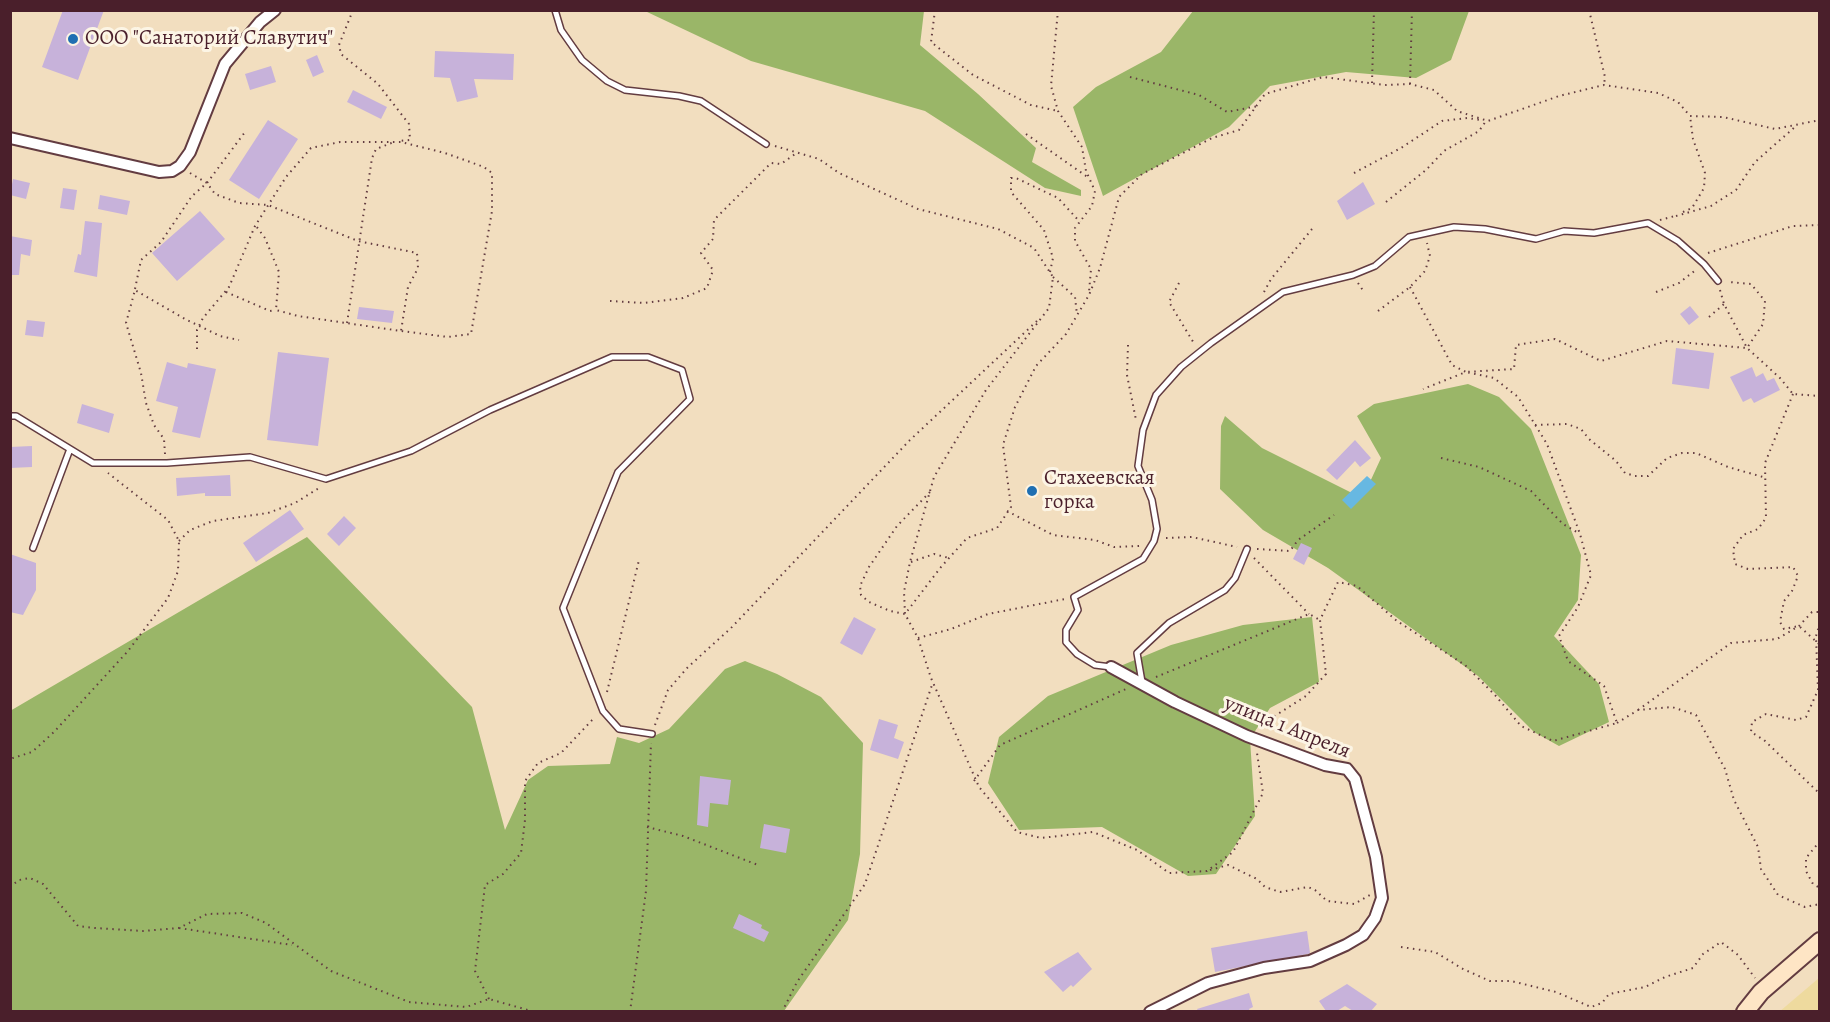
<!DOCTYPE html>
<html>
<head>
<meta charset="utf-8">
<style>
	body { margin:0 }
	#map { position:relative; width:1830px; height:1022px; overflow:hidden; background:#f2debf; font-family:Alegreya,serif }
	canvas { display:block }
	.frame { position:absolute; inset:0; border:12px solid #4a1f2b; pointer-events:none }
</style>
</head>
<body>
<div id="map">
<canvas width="1830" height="1022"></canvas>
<div class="frame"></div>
</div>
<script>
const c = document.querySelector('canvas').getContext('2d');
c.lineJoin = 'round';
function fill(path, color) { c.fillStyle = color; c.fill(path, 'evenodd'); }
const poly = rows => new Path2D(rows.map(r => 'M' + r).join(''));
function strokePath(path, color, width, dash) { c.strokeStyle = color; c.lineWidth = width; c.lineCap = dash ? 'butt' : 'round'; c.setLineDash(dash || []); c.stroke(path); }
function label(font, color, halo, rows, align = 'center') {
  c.font = font + ' Alegreya,serif'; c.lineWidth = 6; c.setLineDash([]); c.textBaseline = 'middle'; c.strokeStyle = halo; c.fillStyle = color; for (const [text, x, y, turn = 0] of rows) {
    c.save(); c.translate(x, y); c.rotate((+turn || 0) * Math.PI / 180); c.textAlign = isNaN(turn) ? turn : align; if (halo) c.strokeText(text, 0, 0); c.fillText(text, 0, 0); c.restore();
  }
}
fill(poly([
	[645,11,924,11,920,45,978,94,1036,148,1032,162,1081,190,1081,196,1045,188,925,111,751,61],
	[1193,11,1193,10,1469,11,1451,60,1416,78,1346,72,1270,86,1229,127,1103,196,1073,107,1096,87,1161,52],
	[1468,384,1499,397,1531,429,1581,555,1578,600,1554,636,1599,684,1609,722,1559,746,1534,732,1478,676,1328,568,1263,530,1220,489,1221,426,1225,416,1262,448,1356,495,1369,484,1381,458,1357,416,1374,404],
	[307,537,472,707,505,830,528,780,548,766,610,764,617,737,639,743,669,729,725,669,745,661,777,674,821,697,863,743,860,854,848,920,784,1011,11,1011,10,711],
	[1312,617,1319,682,1270,708,1250,739,1255,816,1216,874,1188,876,1102,827,1019,830,988,783,999,737,1048,696,1171,645,1243,625]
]), '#9ab668');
fill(poly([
	[1819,978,1819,1009,1816,1011,1779,1012]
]), '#eeda9e');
fill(poly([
	[1367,476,1376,484,1351,509,1342,500]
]), '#67b8e2');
fill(poly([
	[63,10,104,10,78,80,42,67],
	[435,51,514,54,513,80,474,79,478,97,457,102,450,78,434,77],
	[317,55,324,72,313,77,306,60],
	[271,66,276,82,250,90,245,74],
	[353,90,387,107,381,119,347,102],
	[268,120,298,139,259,199,229,180],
	[13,179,30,183,26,199,10,195],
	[1363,182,1375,204,1347,220,1337,201],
	[63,188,77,190,74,210,60,208],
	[100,195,130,201,127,215,98,209],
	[200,211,225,239,177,281,152,253],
	[85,221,102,223,97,277,74,272,78,254,81,255],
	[10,236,32,240,30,256,21,254,19,275,10,275],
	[1690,306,1699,317,1689,325,1680,314],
	[359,307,394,311,392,323,357,319],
	[27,320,45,322,43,337,25,335],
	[1676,348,1714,353,1709,389,1672,384],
	[278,352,329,358,318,446,267,440],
	[167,362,187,368,188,363,216,369,200,438,172,432,178,407,156,401],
	[1752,367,1756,377,1763,373,1767,381,1774,378,1780,390,1754,403,1751,398,1743,402,1730,377],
	[82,404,114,414,109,433,77,423],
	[1355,440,1371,458,1360,467,1355,461,1337,480,1326,470],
	[32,446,32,467,10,468,10,447],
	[230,475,231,496,205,496,205,493,177,496,176,478],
	[290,510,304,529,256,562,243,543],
	[344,516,356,528,339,546,327,534],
	[1301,543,1312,548,1304,565,1293,559],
	[10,554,36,563,36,590,23,615,10,612],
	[854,617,876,629,862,655,840,643],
	[879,719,898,725,894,738,904,742,898,759,870,750],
	[700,776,731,780,728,805,710,803,708,827,697,825],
	[764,824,790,829,786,853,760,848],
	[739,914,762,925,761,928,769,932,764,942,733,928],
	[1307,931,1310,953,1308,954,1215,972,1211,948],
	[1078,952,1092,969,1073,987,1071,985,1063,992,1044,972],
	[1347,984,1377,1004,1371,1011,1353,1011,1345,1006,1337,1011,1326,1011,1319,1001],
	[1249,993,1253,1007,1249,1009,1250,1011,1198,1011,1197,1009]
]), '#c7b2da');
const lane = poly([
	[555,10,561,30,582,60,607,81,625,90,679,96,701,101,766,144],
	[10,416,16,416,93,463,167,463,250,457,326,479,411,451,490,410,612,357,648,357,682,370,690,399,618,472,563,608,603,711,619,729,652,734],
	[33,548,70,449],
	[1111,667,1095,665,1077,654,1066,642,1066,630,1078,610,1074,597,1143,559,1154,541,1157,529,1152,500,1138,466,1143,430,1156,395,1181,367,1211,343,1283,292,1353,275,1375,266,1409,237,1454,227,1485,229,1536,239,1564,231,1594,233,1648,223,1678,241,1704,264,1718,281],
	[1142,682,1137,653,1169,623,1225,590,1235,578,1247,549]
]);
const street = poly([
	[10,138,159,172,172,171,180,166,190,152,225,64,260,22,275,10],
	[1111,667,1175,702,1247,736,1325,765,1347,769,1355,779,1376,857,1382,898,1375,918,1363,935,1346,945,1310,961,1264,968,1208,983,1150,1012]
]);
const secondary = poly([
	[1745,1012,1761,992,1820,941]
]);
strokePath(lane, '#633c41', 8);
strokePath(street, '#633c41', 14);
strokePath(secondary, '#633c41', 20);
strokePath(poly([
	[353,10,339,45,341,54,378,84,409,124,410,140,399,141],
	[935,10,931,42,973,75,1031,105,1058,111],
	[1058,10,1051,86,1058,111,1082,147,1086,171,1095,191,1092,206,1075,228,1075,241,1091,269,1089,292],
	[1589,10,1605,77,1604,85],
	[1130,77,1199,95,1227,112,1258,106],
	[1372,83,1374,10],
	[1410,84,1412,10],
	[1026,134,1089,178],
	[775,146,819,159,839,173,918,209,998,229,1034,248,1053,277,1049,308,986,390,934,477,910,562,904,592,905,614,918,638,931,678,979,787,1017,832,1041,838,1093,832,1137,850,1169,873,1207,871,1233,852,1263,793,1257,753],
	[190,173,207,183,215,194,239,203,268,205,358,241,417,253,418,268,408,287,401,331,298,316,276,310,279,272,265,238,256,226],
	[1354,173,1401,148,1442,121,1467,118,1481,120],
	[1386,202,1426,170,1444,151,1479,131,1486,121],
	[1683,212,1692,208,1704,188,1705,173,1693,139,1690,116],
	[1676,216,1711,206,1736,190,1755,162,1796,126],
	[1660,220,1675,216],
	[1708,253,1793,226,1820,225],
	[1050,272,1053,258,1044,230,1011,192,1011,178,1016,178,1058,198,1080,222],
	[1053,277,1075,297,1077,315],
	[1179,283,1169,302,1195,345],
	[1358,283,1364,292],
	[1410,287,1452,365,1466,372,1423,389],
	[135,289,141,260,161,242,192,196,207,183,245,132],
	[1720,290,1724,304,1747,348,1780,378,1793,394,1820,396],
	[226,292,270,311,276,310],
	[1264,292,1271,279,1312,229],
	[1656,292,1679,283,1697,269],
	[610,301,644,303,683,298,707,288,713,270,701,253,713,239,714,220,771,163,781,164,798,152],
	[1378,311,1410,287,1425,271,1430,256,1427,243],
	[1709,317,1724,304],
	[347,323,372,158,376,149,394,142],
	[1128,345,1127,375,1136,420],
	[197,349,197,330,203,318,229,287,255,226,286,177,311,148,340,142,401,142,445,153,484,167,492,173,492,211,471,334,448,337,401,331],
	[1793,394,1765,463,1766,518,1758,529,1743,535,1733,549,1735,564,1748,569,1793,567,1798,576,1792,591,1784,601,1780,622,1784,629,1799,626,1820,645],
	[1535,425,1567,424,1581,429,1589,439,1616,461,1625,473,1635,476,1648,476,1667,458,1682,453,1696,453,1728,467,1763,477],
	[165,454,164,439,154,425,146,403,141,373,126,323,135,290,185,319,220,336,239,340],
	[1441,458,1479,467,1531,491,1563,524,1580,534],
	[930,492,897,526,869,567,860,586,861,595,869,602,890,611,905,614,941,567,967,538,997,528,1011,507,1003,445,1015,407,1036,366,1066,334,1089,295,1100,268,1119,197,1142,174,1212,138,1239,130,1265,94,1323,77,1385,85,1410,84,1434,90,1457,111,1488,121,1559,96,1604,85,1658,93,1678,102,1690,116,1723,117,1775,129,1820,120],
	[1007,511,1053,535,1095,540,1114,547,1140,546],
	[1166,538,1192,537,1237,547],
	[179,541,190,530,213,521,268,513,295,503,319,488],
	[1257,549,1290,551,1298,540,1334,515],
	[1254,558,1309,614],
	[911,562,934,554,949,558],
	[1820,623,1816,636,1818,690,1806,717,1796,720,1766,714,1752,722,1751,732,1764,740,1820,794],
	[918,638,951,629,988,614,1065,599],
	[1156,677,1309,614,1320,620],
	[607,692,639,560],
	[1638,710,1731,643,1777,639,1799,626,1812,612,1820,612],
	[1617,723,1638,710,1672,707,1696,715,1725,769,1734,800,1758,847,1761,869,1778,895,1805,907,1820,904],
	[655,725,668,690,688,667,731,628,910,440,1038,320],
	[1259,726,1306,696,1326,674,1320,620,1338,582,1357,586,1397,621,1465,665,1495,695,1521,726,1553,741,1617,723,1604,686,1568,661,1559,636,1578,607,1591,575,1580,534,1547,444,1518,397,1494,378,1466,372,1514,369,1516,345,1555,339,1601,361,1667,341,1747,348,1763,324,1765,301,1751,284,1729,282],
	[10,764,13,758,32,752,54,732,128,651,168,598,178,571,179,541,168,520,108,473],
	[974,781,1000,745,1126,689],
	[647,827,683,836,758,865],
	[1820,841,1806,858,1806,871,1813,884,1820,888],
	[1210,870,1228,865,1257,879,1265,887,1280,892,1308,887,1315,890,1327,901,1354,904,1370,895],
	[10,887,19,880,30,878,43,884,78,926,95,928,143,931,179,928,207,914,242,913,266,923,331,971,409,1002,466,1007,489,999,535,1012],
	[179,928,292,945],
	[1401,947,1435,952,1463,969,1490,981,1511,981,1556,992,1591,1007,1602,1003,1609,994,1645,987,1665,977,1693,968,1703,954,1721,942,1738,955,1755,978],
	[489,999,475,971,485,885,503,874,521,853,525,820,525,781,538,763,561,753,595,717],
	[630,1012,646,891,651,743],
	[782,1012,797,982,865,884,933,682]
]), '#633c41', 2, [1.5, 4.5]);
strokePath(lane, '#fff', 5);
strokePath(street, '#fff', 10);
strokePath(secondary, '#fee5c5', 16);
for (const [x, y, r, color] of [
	[73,39,6,"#1f6fb2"],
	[1032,491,6,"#1f6fb2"]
]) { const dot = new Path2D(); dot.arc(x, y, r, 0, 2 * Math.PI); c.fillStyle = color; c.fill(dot); strokePath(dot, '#fcf5e5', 2); }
label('21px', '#4a1f2b', '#fcf5e5', [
	["ООО \"Санаторий Славутич\"",85,39],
	["Стахеевская",1044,479],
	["горка",1044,503]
], 'left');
label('21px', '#4a1f2b', '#fcf5e5', [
	["улица 1 Апреля",1287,728,22]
]);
</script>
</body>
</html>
